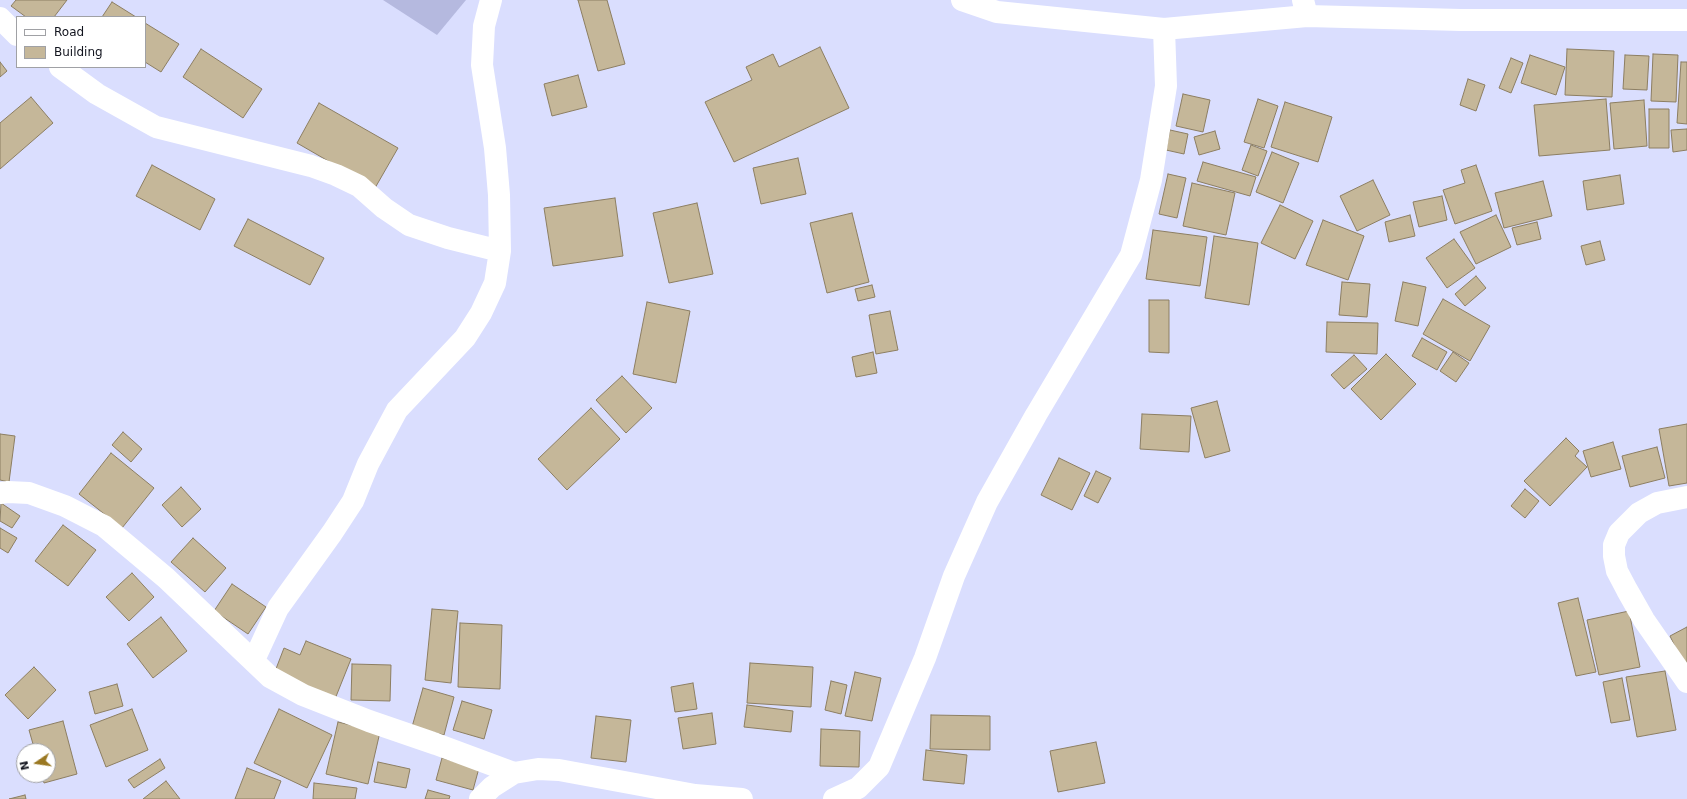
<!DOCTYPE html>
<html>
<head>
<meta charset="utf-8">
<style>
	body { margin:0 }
	#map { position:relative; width:1687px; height:799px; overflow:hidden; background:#dadefe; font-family:"DejaVu Sans",sans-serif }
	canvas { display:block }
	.legend { position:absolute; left:16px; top:16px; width:130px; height:52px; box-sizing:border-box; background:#fff; border:1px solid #a0a1a5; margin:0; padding:5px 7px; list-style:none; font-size:12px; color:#12141e }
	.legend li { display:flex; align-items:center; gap:8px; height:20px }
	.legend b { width:20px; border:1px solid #a0a1a5 }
	.north { position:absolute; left:16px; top:743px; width:40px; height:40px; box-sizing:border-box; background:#fff; border:1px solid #a0a1a5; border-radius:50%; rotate:257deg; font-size:11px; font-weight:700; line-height:16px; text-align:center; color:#12141e }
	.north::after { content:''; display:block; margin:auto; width:14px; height:18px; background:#9a7822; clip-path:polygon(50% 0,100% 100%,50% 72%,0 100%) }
</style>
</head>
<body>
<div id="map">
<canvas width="1687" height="799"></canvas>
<ul class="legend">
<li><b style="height:5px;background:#fff"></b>Road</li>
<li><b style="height:11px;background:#c5b799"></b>Building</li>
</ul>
<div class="north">N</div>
</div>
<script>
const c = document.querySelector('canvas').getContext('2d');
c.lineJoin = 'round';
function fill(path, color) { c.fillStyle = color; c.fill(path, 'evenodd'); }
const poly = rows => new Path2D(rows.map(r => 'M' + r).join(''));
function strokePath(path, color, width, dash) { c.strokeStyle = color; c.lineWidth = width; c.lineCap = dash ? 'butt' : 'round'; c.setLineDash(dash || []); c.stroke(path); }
fill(poly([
	[383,0,466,0,437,35]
]), '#b5b9df');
const building = poly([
	[16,0,67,0,54,17,26,17,11,6,16,0],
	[578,0,607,0,625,64,598,71,578,0],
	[112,2,136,17,102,17,112,2],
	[145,23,179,44,161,72,145,62,145,23],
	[820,47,849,108,734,162,705,102,752,80,746,67,773,54,779,67,820,47],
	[201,49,262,89,243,118,183,77,201,49],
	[1567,49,1614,51,1612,97,1565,95,1567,49],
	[1653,54,1678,55,1676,102,1651,101,1653,54],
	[1530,55,1565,67,1556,95,1521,83,1530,55],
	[1625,55,1649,56,1647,90,1623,89,1625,55],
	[1511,58,1523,63,1511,93,1499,88,1511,58],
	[0,62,7,71,0,77,0,62],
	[1681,62,1687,62,1687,124,1677,123,1681,62],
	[578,75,587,107,552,116,544,84,578,75],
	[1468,79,1485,85,1476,111,1460,105,1468,79],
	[1183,94,1210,100,1203,132,1176,126,1183,94],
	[31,97,53,123,0,169,0,123,31,97],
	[1258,99,1278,106,1264,148,1244,142,1258,99],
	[1606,99,1610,150,1539,156,1534,105,1606,99],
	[1644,100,1647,146,1614,149,1610,103,1644,100],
	[1285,102,1332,117,1318,162,1271,147,1285,102],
	[319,103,398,148,375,188,297,143,319,103],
	[1649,109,1669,109,1669,148,1649,148,1649,109],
	[1687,129,1687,150,1673,152,1671,130,1687,129],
	[1170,130,1188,134,1184,154,1166,150,1170,130],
	[1215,131,1220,149,1199,155,1194,137,1215,131],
	[1251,145,1267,151,1258,176,1242,170,1251,145],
	[1272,152,1299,163,1283,203,1256,192,1272,152],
	[798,158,806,194,761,204,753,168,798,158],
	[1203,162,1256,177,1250,196,1197,181,1203,162],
	[152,165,215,199,200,230,136,196,152,165],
	[1476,165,1492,211,1455,224,1443,190,1465,183,1461,170,1476,165],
	[1168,174,1186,178,1177,218,1159,214,1168,174],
	[1620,175,1624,204,1587,210,1583,181,1620,175],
	[1373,180,1390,215,1357,231,1340,196,1373,180],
	[1543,181,1552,216,1504,228,1495,193,1543,181],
	[1192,183,1235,193,1226,235,1183,226,1192,183],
	[1442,196,1447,220,1419,227,1413,202,1442,196],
	[615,198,623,256,553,266,544,208,615,198],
	[697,203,713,274,669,283,653,213,697,203],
	[1280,205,1313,221,1295,259,1261,243,1280,205],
	[852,213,869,282,827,293,810,223,852,213],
	[1410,215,1415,236,1389,242,1385,222,1410,215],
	[1496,215,1511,247,1476,264,1460,232,1496,215],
	[248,219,324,258,310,285,234,246,248,219],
	[1323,220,1364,236,1348,280,1306,265,1323,220],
	[1537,222,1541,239,1517,245,1512,228,1537,222],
	[1153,230,1207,237,1200,286,1146,279,1153,230],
	[1214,236,1258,243,1249,305,1205,298,1214,236],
	[1454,239,1475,268,1447,288,1426,258,1454,239],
	[1600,241,1605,260,1586,265,1581,246,1600,241],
	[1476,276,1486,288,1465,306,1455,294,1476,276],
	[1342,282,1370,284,1367,317,1339,315,1342,282],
	[1403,282,1426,287,1418,326,1395,321,1403,282],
	[872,285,875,297,858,301,855,289,872,285],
	[1443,299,1490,326,1470,361,1423,334,1443,299],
	[1149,300,1169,300,1169,353,1149,352,1149,300],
	[647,302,690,311,676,383,633,374,647,302],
	[890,311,898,350,876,354,869,315,890,311],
	[1327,322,1378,323,1377,354,1326,352,1327,322],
	[1422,338,1447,352,1437,370,1412,356,1422,338],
	[873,352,877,373,856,377,852,357,873,352],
	[1453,352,1469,363,1456,382,1440,371,1453,352],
	[1386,354,1416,384,1381,420,1351,389,1386,354],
	[1354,355,1367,369,1344,389,1331,375,1354,355],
	[622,376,652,408,626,433,596,400,622,376],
	[1217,401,1230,451,1205,458,1191,408,1217,401],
	[591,408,620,439,567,490,538,459,591,408],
	[1142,414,1191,416,1189,452,1140,449,1142,414],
	[1687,424,1687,483,1669,486,1659,429,1687,424],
	[123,432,142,449,131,462,112,445,123,432],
	[0,434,15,436,9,482,0,480,0,434],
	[1566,438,1579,451,1575,456,1587,467,1550,506,1524,481,1566,438],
	[1613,442,1621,469,1591,477,1583,451,1613,442],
	[1657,447,1665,478,1630,487,1622,456,1657,447],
	[111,453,154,488,122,528,79,494,111,453],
	[1059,458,1090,473,1072,510,1041,495,1059,458],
	[1096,471,1111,478,1098,503,1084,496,1096,471],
	[181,487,201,509,182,527,162,505,181,487],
	[1525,489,1539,501,1525,518,1511,506,1525,489],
	[1,503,20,516,12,528,0,521,1,503],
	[63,525,96,550,68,586,35,561,63,525],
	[0,528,17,538,8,553,0,548,0,528],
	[193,538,226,568,205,592,171,562,193,538],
	[132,573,154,597,129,621,106,597,132,573],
	[232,584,266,607,248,634,214,611,232,584],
	[1578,598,1596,672,1576,676,1558,603,1578,598],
	[432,609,458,611,451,683,425,680,432,609],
	[1629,611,1640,667,1599,675,1587,620,1629,611],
	[161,617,187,651,153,678,127,644,161,617],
	[460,623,502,625,500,689,458,687,460,623],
	[1687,627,1687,669,1686,670,1670,636,1687,627],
	[306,641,351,659,335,699,274,674,284,648,300,655,306,641],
	[750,663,813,667,811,707,747,703,750,663],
	[352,664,391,665,390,701,351,700,352,664],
	[34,667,56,690,28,719,5,695,34,667],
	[1665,671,1676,730,1637,737,1626,677,1665,671],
	[855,672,881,678,872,721,845,716,855,672],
	[1622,678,1630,720,1611,723,1603,682,1622,678],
	[831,681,847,685,841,714,825,710,831,681],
	[693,683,697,709,675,712,671,687,693,683],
	[117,684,123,706,95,714,89,692,117,684],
	[423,688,454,697,444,735,412,727,423,688],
	[462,701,492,710,484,739,453,730,462,701],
	[747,705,793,711,791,732,744,727,747,705],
	[132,709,148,750,106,767,90,725,132,709],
	[279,709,332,735,307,788,254,763,279,709],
	[712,713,716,744,683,749,678,718,712,713],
	[931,715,990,716,990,750,930,749,931,715],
	[596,716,631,720,626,762,591,758,596,716],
	[63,721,77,774,44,783,42,775,48,775,48,751,35,751,29,730,63,721],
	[338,722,380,732,368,784,326,774,338,722],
	[821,729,860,731,859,767,820,766,821,729],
	[1096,742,1105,783,1058,792,1050,751,1096,742],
	[926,750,967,755,964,784,923,780,926,750],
	[442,758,479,768,473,790,436,780,442,758],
	[160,759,165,768,134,788,128,780,160,759],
	[378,762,410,769,406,788,374,782,378,762],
	[247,768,281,781,274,799,235,799,247,768],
	[166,781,180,799,143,799,166,781],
	[314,783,357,788,355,799,313,799,314,783],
	[428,790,450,796,449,799,425,799,428,790],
	[25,795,26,799,9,799,25,795]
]);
fill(building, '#c5b799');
strokePath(building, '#8c7e62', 1);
strokePath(poly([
	[1303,0,1307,16],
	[0,18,17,35],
	[60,67,97,94,156,127,311,166,336,175,359,186,384,208,409,225,448,238,500,251],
	[0,493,8,492,29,493,65,506,104,526,166,578,270,677,303,695,369,721,436,744,514,773],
	[1687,497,1657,503,1639,513,1619,533,1614,545,1614,556,1617,571,1627,590,1644,620,1687,682],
	[254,660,278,608,332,533,353,501,368,464,397,410,465,338,481,313,495,283,500,251,499,195,495,148,482,65,484,26,491,0],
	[480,799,492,787,514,773,538,769,559,770,695,795,742,799],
	[834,799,858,788,879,767,925,658,954,576,987,502,1036,415,1131,255,1151,180,1166,86,1164,29]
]), '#fff', 22);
strokePath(poly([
	[962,0,997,12,1164,29,1307,16,1461,20,1687,20]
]), '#fff', 22);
</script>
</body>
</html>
